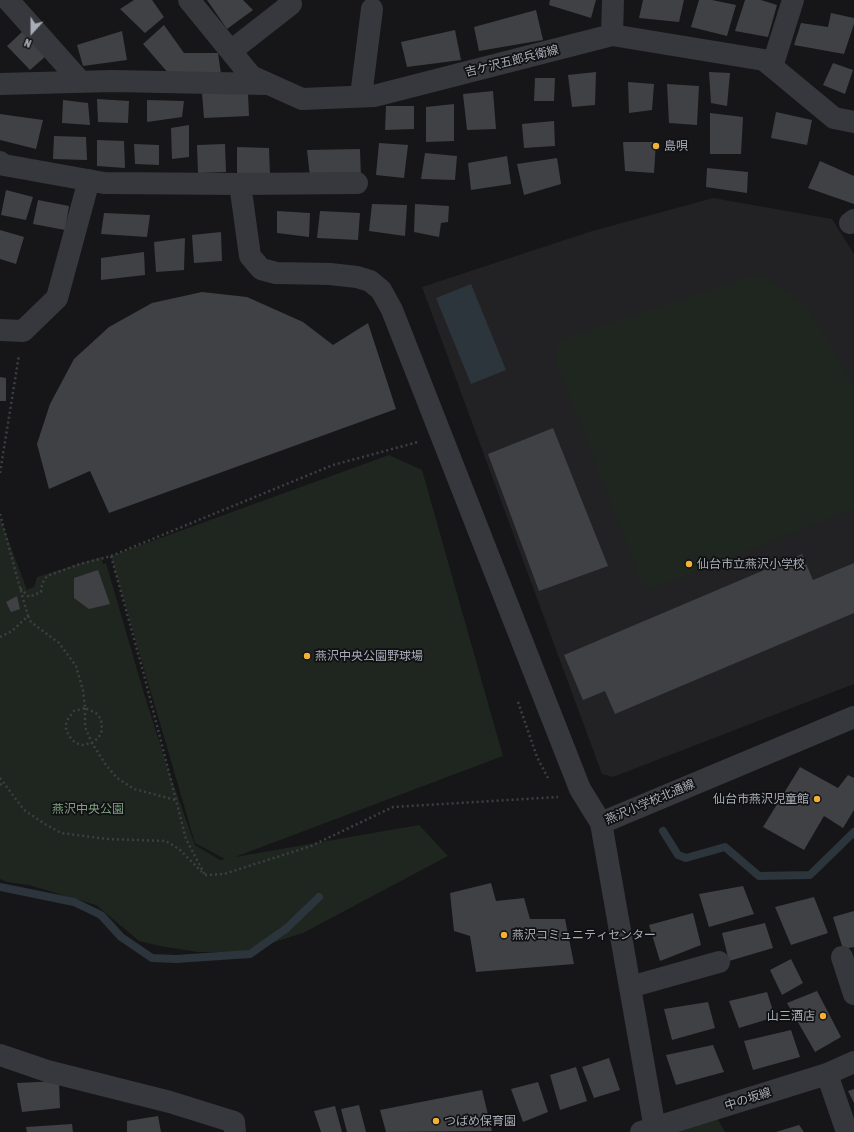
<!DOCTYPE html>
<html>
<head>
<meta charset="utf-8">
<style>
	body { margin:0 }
	#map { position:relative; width:854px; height:1132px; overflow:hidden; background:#161618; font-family:"Asap Condensed",sans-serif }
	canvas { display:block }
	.north { position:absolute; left:12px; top:12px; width:40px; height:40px; -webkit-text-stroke:3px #111113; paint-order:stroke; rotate:201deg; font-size:11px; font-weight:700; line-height:16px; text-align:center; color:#a8adb8 }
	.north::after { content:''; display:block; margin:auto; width:14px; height:18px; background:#a8adb8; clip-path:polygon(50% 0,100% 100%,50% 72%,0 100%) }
</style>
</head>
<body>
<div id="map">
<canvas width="854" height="1132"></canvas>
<div class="north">N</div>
</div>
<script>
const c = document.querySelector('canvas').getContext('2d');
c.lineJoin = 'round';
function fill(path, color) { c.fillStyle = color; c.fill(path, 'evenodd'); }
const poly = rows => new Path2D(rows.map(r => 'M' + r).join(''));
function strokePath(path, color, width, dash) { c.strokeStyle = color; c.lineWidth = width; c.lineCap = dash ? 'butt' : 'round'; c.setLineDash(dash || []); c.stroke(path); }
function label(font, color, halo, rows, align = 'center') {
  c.font = font + ' "Asap Condensed","Noto Sans JP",sans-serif'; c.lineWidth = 3.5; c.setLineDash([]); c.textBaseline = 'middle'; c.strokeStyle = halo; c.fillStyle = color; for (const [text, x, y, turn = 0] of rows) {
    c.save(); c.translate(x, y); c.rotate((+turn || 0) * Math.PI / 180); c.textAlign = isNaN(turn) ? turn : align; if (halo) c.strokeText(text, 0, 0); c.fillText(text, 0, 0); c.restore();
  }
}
fill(poly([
	[713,198,832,219,854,254,854,684,613,777,602,774,422,287,589,232]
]), '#222225');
fill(poly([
	[759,274,807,306,854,386,854,509,652,589,643,586,556,361,558,341],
	[389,455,422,470,503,756,235,857,419,825,448,856,303,933,243,952,198,952,160,946,139,941,96,905,29,885,7,882,0,879,0,518,27,590,34,587,37,577,101,557,103,564,106,563,145,697,167,766,195,845,220,860,225,859,195,843,111,556],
	[715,1114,725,1132,656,1132]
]), '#1e261f');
fill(poly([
	[471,284,506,370,471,384,436,298]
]), '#2c353c');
strokePath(poly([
	[663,831,678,855,686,858,725,847,759,876,810,875,854,832],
	[0,887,74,902,101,915,121,937,152,958,176,959,250,954,287,928,319,897]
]), '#2c353c', 8);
fill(poly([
	[134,0,152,0,164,17,145,33,120,9],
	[207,0,243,0,253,10,227,29],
	[550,0,596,0,591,18,549,5],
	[643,0,684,0,679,22,639,18],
	[699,0,712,0,736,5,727,36,691,27],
	[745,0,761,0,777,5,768,37,735,31],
	[536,10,543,40,479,51,474,27],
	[831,13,854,18,854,24,844,54,794,45,801,23,828,27],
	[164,25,184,53,218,53,221,74,169,74,143,44],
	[455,30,461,60,407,67,401,42],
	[23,31,46,56,30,70,7,46],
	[122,31,127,60,83,66,77,45],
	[833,63,853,70,845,94,823,85],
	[596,72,595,105,572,107,568,75],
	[709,72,730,73,727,106,711,103],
	[535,78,555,78,554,101,534,101],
	[628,82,654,84,652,110,629,113],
	[667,84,699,86,697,125,669,123],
	[493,91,496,129,467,130,463,94],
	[202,93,248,93,249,116,204,118],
	[97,99,129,101,128,123,98,122],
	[63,100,88,103,90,125,62,123],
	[147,100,184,101,182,117,147,122],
	[454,104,454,141,426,142,426,107],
	[386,106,414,106,414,129,385,130],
	[776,112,812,120,807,145,771,138],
	[710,113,743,117,741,154,710,154],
	[0,114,43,120,36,149,0,140],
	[554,121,555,146,524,148,522,124],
	[189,125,189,157,172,159,171,128],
	[54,136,86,137,87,160,53,159],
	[97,140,124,141,125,168,97,166],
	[623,142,656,142,654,173,625,171],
	[379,143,408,145,404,178,376,175],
	[134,144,159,145,159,165,135,164],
	[225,144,226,172,198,173,197,145],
	[237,147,269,148,270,175,237,177],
	[360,149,361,177,310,177,307,150],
	[425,153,457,156,455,180,421,179],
	[507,156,511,184,471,190,468,163],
	[557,158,561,184,524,195,517,164],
	[820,161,854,176,854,204,808,188],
	[707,168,748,172,747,193,706,187],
	[6,190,33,197,26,220,1,215],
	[38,200,69,206,65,230,33,224],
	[372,204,407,205,405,236,369,231],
	[415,204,449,206,448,222,441,223,439,237,414,232],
	[277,211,310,213,309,237,277,233],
	[320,211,360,213,358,240,317,238],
	[104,213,150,215,147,237,101,234],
	[0,230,24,237,16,264,0,259],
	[221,232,222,261,194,263,192,235],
	[185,238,184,270,156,272,154,242],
	[144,252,145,275,101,280,101,258],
	[202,292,247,297,303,322,333,345,368,323,396,409,109,513,90,471,49,489,37,444,50,404,74,359,109,327,152,303],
	[0,377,6,378,6,401,0,401],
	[553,428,608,566,539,591,488,454],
	[802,554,813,580,854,563,854,613,615,714,605,691,583,700,564,655],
	[98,570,110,604,89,609,74,598,74,578],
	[17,596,20,609,11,612,6,602],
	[800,767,838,788,848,775,854,778,854,810,843,828,824,816,804,850,763,827],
	[491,883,496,901,524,898,530,919,565,919,574,964,476,972,470,936,454,931,450,893],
	[743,886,754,914,709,927,699,894],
	[814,897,828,933,791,945,775,907],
	[854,911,854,947,843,949,833,917],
	[693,913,701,945,660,961,649,925],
	[765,923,773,948,729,961,722,933],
	[791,959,803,983,782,995,770,970],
	[817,991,841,1037,815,1052,787,1003],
	[767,992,775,1017,739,1028,729,1001],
	[708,1002,715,1028,672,1040,664,1009],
	[791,1030,800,1057,753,1070,744,1041],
	[713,1045,724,1072,676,1085,666,1055],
	[609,1058,620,1090,594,1098,582,1067],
	[576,1067,587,1101,560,1110,550,1075],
	[59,1081,60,1108,22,1112,17,1083],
	[538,1082,548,1112,523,1122,511,1089],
	[854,1089,854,1103,848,1091],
	[482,1090,492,1131,386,1132,380,1110],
	[359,1105,366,1132,347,1132,341,1109],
	[335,1106,342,1132,321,1132,314,1111],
	[158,1116,161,1132,127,1132,127,1121],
	[72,1124,73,1132,27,1132,26,1127],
	[799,1125,804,1132,776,1132]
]), '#404145');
strokePath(poly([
	[0,473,19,355],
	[0,514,20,588],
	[111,556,333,465,418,442],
	[28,616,31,622,59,643,76,666,83,690,85,708,96,713,101,719,102,729,101,734,97,739,92,743,106,765,117,778,134,789,176,800],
	[0,637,12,631,28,616,20,588,29,597,41,592,42,584,47,576,80,564,111,556,143,671,186,839,205,875],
	[518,702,537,757,548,778],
	[85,708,85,727,92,743,82,745,76,743,71,739,66,730,66,724,68,719,74,711,85,708],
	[0,778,24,810,45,824,61,833,107,839,166,841,179,849,202,872],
	[0,785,4,782],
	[205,875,224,874,311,846,393,807,558,797]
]), '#3d3f44', 2.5, [2, 3]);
strokePath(poly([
	[8,0,81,82],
	[189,0,251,76,302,99,374,96,612,35,764,60,834,118,854,122],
	[612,35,613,0],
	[231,51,291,4],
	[772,67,793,0],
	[0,84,112,81,266,84],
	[361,96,372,9],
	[0,162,4,165,104,183,240,184,357,183],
	[240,184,250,256,261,269,276,273,330,274,357,277,370,281,381,290,392,310,580,789,601,823],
	[850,223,854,220],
	[0,330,23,331,57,298,89,180],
	[842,957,854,994],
	[630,987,719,962],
	[0,1055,47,1071,170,1102,234,1122,235,1132],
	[827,1074,847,1132],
	[655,1129,601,823,854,717],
	[641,1132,827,1074,854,1062]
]), '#37383d', 22);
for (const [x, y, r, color] of [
	[656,146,4,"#f2b134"],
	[689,564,4,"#f2b134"],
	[307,656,4,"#f2b134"],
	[817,799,4,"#f2b134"],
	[504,935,4,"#f2b134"],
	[823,1016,4,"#f2b134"],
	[436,1121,4,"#f2b134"]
]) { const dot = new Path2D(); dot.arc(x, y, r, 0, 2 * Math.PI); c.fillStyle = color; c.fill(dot); strokePath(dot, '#111113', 1.5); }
label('12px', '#a8adb8', '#111113', [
	["吉ケ沢五郎兵衛線",512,61,-14],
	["燕沢小学校北通線",650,802,-23],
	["中の坂線",748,1099,-18]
]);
label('12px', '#a8adb8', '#111113', [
	["島唄",664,146],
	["仙台市立燕沢小学校",697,564],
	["燕沢中央公園野球場",315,656],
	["仙台市燕沢児童館",809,799,"right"],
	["燕沢コミュニティセンター",512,935],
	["山三酒店",815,1016,"right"],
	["つばめ保育園",444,1121]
], 'left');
label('12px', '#7fa381', '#111113', [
	["燕沢中央公園",88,809]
]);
</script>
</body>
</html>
